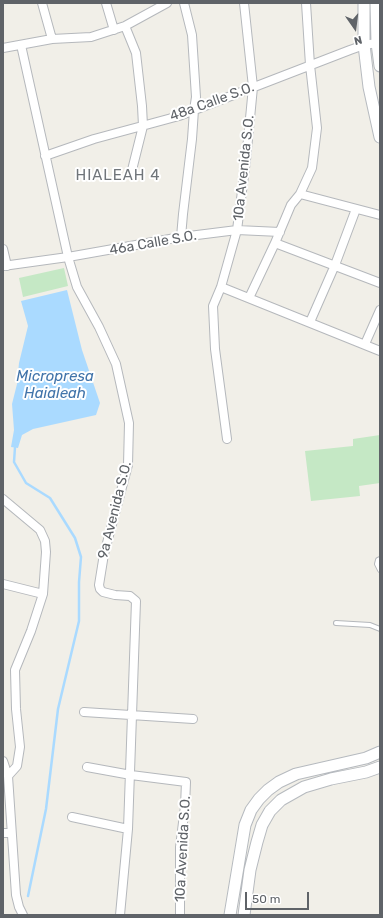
<!DOCTYPE html>
<html>
<head>
<meta charset="utf-8">
<style>
	body { margin:0 }
	#map { position:relative; width:383px; height:918px; overflow:hidden; background:#f1efe8; font-family:Rubik,sans-serif }
	canvas { display:block }
	.frame { position:absolute; inset:0; border:4px solid #5f6368; pointer-events:none }
	.north { position:absolute; left:335px; top:8px; width:40px; height:40px; -webkit-text-stroke:3px #fff; paint-order:stroke; rotate:166deg; font-size:11px; font-weight:700; line-height:16px; text-align:center; color:#5f6368 }
	.north::after { content:''; display:block; margin:auto; width:14px; height:18px; background:#5f6368; clip-path:polygon(50% 0,100% 100%,50% 72%,0 100%) }
	.scale { position:absolute; left:245px; top:892px; width:64px; height:18px; box-sizing:border-box; border:2px solid #5f6368; border-top:0; padding-left:5px; font-size:12px; line-height:14px; white-space:nowrap; color:#5f6368; -webkit-text-stroke:3px #fff; paint-order:stroke }
</style>
</head>
<body>
<div id="map">
<canvas width="383" height="918"></canvas>
<div class="frame"></div>
<div class="north">N</div>
<div class="scale">50 m</div>
</div>
<script>
const c = document.querySelector('canvas').getContext('2d');
c.lineJoin = 'round';
function fill(path, color) { c.fillStyle = color; c.fill(path, 'evenodd'); }
const poly = rows => new Path2D(rows.map(r => 'M' + r).join(''));
function strokePath(path, color, width, dash) { c.strokeStyle = color; c.lineWidth = width; c.lineCap = dash ? 'butt' : 'round'; c.setLineDash(dash || []); c.stroke(path); }
function label(font, color, halo, rows, align = 'center') {
  c.font = font + ' Rubik,sans-serif'; c.lineWidth = 4; c.setLineDash([]); c.textBaseline = 'middle'; c.strokeStyle = halo; c.fillStyle = color; for (const [text, x, y, turn = 0] of rows) {
    c.save(); c.translate(x, y); c.rotate((+turn || 0) * Math.PI / 180); c.textAlign = isNaN(turn) ? turn : align; if (halo) c.strokeText(text, 0, 0); c.fillText(text, 0, 0); c.restore();
  }
}
fill(poly([
	[64,268,68,286,23,297,19,278],
	[380,435,380,483,359,486,360,496,311,501,305,451,353,446,353,439]
]), '#c5e8c5');
fill(poly([
	[67,290,82,350,100,403,96,415,33,429,22,435,18,448,11,447,14,430,12,404,17,384,19,363,28,326,21,301]
]), '#aadaff');
strokePath(poly([
	[15,447,14,462,26,483,50,498,75,538,81,557,79,582,79,621,58,709,46,809,28,896]
]), '#aadaff', 2.5);
const service = poly([
	[380,559,378,560,377,564,380,570],
	[336,623,370,625,380,629]
]);
const minor = poly([
	[42,3,52,39],
	[106,3,114,30],
	[306,3,310,65,317,128,312,168,300,194,380,215],
	[125,26,136,53,142,106,143,126,131,174],
	[21,45,68,257,77,287,99,327,116,364,129,423,128,465,104,554,99,585,100,589,103,592,115,595,130,596,136,601,128,829,120,915],
	[3,48,52,39,91,37,125,26,167,3],
	[45,156,94,139,179,116,350,50,364,45,377,43],
	[181,237,183,214,192,139,194,110,196,97,192,35,184,3],
	[275,243,291,205,300,194],
	[3,249,7,266],
	[3,266,68,257,181,237,237,230,280,232],
	[221,287,380,351],
	[249,298,275,243,380,283],
	[310,322,335,265,356,209],
	[365,344,380,310],
	[227,439,215,349,213,306,221,287,237,230,246,160,253,87,244,3],
	[3,499,40,530,45,541,46,552,43,594,31,631,15,670,16,709,20,747,17,766,8,776],
	[3,584,43,594],
	[84,712,193,719],
	[3,761,8,776,16,895,19,907,23,915],
	[87,767,131,775,186,782,185,806,180,847,180,915],
	[72,817,128,829],
	[3,833,11,833]
]);
const secondary = poly([
	[364,3,364,45,369,87,380,137],
	[376,3,377,43,380,66],
	[230,915,245,825,251,810,259,799,268,790,279,782,296,774,366,758,380,752],
	[244,915,250,870,257,842,262,825,270,811,281,800,304,787,331,779,366,772,380,767]
]);
strokePath(service, '#b5b8bc', 6);
strokePath(minor, '#b5b8bc', 10);
strokePath(secondary, '#b6babf', 13);
strokePath(service, '#fff', 4);
strokePath(minor, '#fff', 8);
strokePath(secondary, '#fff', 11);
label('14px', '#5f6368', '#fff', [
	["48a Calle S.O.",212,102,-20],
	["10a Avenida S.O.",244,168,-84],
	["46a Calle S.O.",153,243,-10],
	["9a Avenida S.O.",115,510,-76],
	["10a Avenida S.O.",183,849,-87]
]);
c.letterSpacing = '1px';
label('15px', '#70757a', '#fff', [
	["HIALEAH 4",118,176]
]);
c.letterSpacing = '0px';
label('italic 15px', '#4174aa', '#fff', [
	["Micropresa",55,377],
	["Haialeah",55,394]
]);
</script>
</body>
</html>
